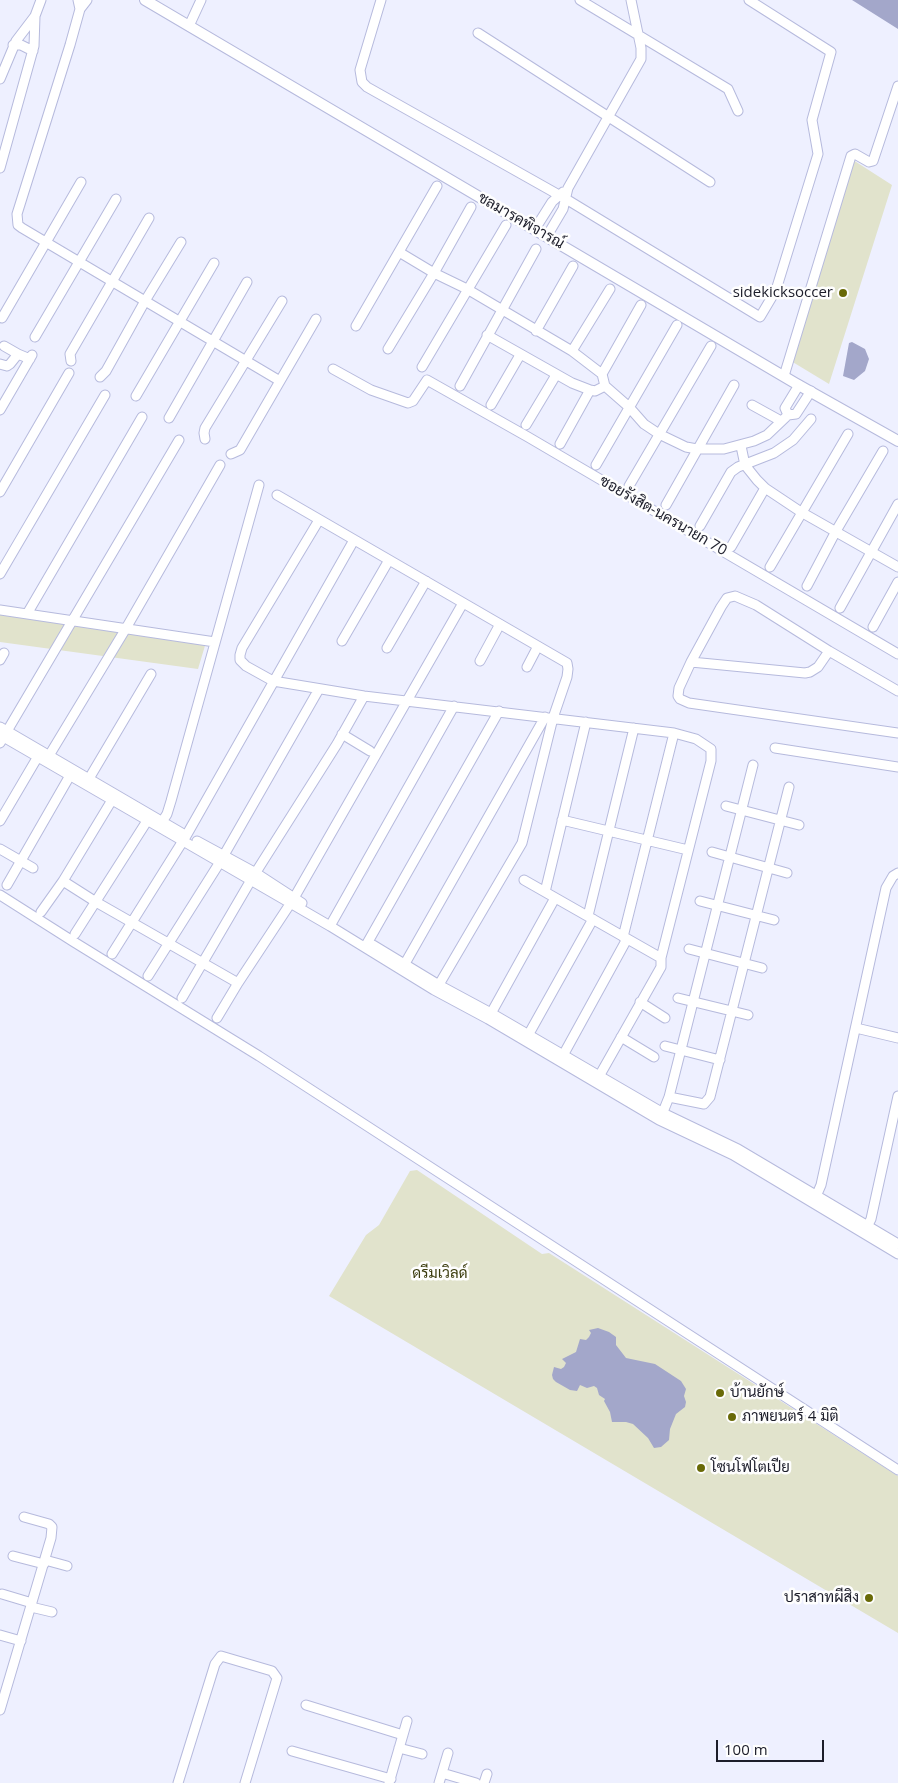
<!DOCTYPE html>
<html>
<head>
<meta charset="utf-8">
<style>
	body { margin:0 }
	#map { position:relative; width:898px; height:1783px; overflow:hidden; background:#eef0ff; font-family:"Open Sans",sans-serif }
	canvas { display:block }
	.scale { position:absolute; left:716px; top:1740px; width:108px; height:22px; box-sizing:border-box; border:2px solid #1c1d2a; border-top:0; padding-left:6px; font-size:15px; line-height:18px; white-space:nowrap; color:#1c1d2a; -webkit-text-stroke:4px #fefefe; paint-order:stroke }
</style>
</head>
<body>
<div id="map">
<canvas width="898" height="1783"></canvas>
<div class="scale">100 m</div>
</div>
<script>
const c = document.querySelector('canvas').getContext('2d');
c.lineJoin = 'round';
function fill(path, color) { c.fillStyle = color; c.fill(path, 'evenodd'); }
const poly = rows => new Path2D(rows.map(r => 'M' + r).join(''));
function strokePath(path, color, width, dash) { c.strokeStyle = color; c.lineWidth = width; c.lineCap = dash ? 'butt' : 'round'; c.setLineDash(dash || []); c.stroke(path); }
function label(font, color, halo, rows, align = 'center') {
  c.font = font + ' "Open Sans",Sarabun,sans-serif'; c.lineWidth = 5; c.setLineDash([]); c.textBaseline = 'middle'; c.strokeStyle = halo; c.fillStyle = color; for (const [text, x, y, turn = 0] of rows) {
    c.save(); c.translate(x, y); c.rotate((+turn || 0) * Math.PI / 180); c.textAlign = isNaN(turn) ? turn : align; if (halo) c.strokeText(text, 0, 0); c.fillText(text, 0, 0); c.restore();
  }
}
fill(poly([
	[853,160,892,185,829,384,791,361],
	[0,608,207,639,198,669,0,642],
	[417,1170,542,1254,549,1253,898,1476,898,1633,329,1296,366,1235,379,1225,410,1171]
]), '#e1e3cc');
fill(poly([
	[852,0,898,0,898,29],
	[852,342,865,349,869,359,865,371,854,380,843,376,849,343],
	[598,1328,609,1332,616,1337,616,1345,626,1358,655,1364,681,1381,686,1389,684,1396,686,1402,685,1407,676,1414,670,1429,669,1440,661,1447,654,1448,648,1438,633,1424,626,1422,612,1422,610,1412,604,1401,605,1399,599,1395,597,1388,594,1386,587,1388,580,1385,577,1391,570,1390,556,1382,553,1379,552,1375,554,1367,561,1369,564,1367,566,1363,562,1359,576,1352,580,1339,586,1340,589,1337,591,1333,589,1330]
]), '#a3a7ca');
const minor = poly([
	[78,0,80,9,70,45,17,214,18,225,22,228,280,381],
	[381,0,360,70,362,82,367,87,566,199,760,317,776,290,818,154,812,120,831,52,749,0],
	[580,0,728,89,738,111],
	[80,9,87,0],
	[189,26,201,0],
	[478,33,710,182],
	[13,45,21,45,33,51],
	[0,79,16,41,35,16,41,0],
	[0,168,34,46,35,16],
	[535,229,552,202,563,192],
	[547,236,563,209,568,188,641,59,641,48,631,0],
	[399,252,434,273,467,289,572,351,602,374,605,386,629,407,644,424,659,434,686,447,697,449,724,449,754,441,767,435,788,415,796,414,811,391],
	[2,318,81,182],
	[356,326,437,186],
	[536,331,573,266],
	[487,335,572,383,590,390,595,391,605,386],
	[35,337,116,199],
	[4,346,18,354],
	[388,349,434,273,471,207],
	[572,351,610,289],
	[71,361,70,354,149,218],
	[0,364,7,366,10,364,18,354,30,359],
	[422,367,506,225],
	[333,369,371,390,408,403,413,401,427,380,528,437,898,654],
	[602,374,641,305],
	[784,376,851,156,855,154,869,162,873,161,898,86],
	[100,377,106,371,145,301,181,242],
	[460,386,536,249],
	[136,396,214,263],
	[491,405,520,355],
	[752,405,781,421],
	[0,410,32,355],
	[788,415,785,408,799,385],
	[169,418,247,282],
	[526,425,556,375],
	[205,439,204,433,205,428,282,301],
	[560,444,590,390],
	[741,446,745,465,757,480,765,488,801,512,898,567],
	[231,454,240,450,316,319],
	[596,465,677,325],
	[629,486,711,346],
	[0,492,69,373],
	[277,495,567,663,568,669,567,677,553,718,522,843,437,988],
	[666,505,734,385],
	[319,520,242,648,240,655,240,660,246,666,273,681,364,696,674,733,696,739,711,749,711,761,661,958],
	[700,526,731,472,738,467,774,453,793,440,811,419],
	[731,547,765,488],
	[770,567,848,434],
	[0,574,105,395],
	[807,586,836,531,883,451],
	[840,608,898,504],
	[0,610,215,642],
	[27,614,142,417],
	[873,627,898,582],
	[342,641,389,560],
	[387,648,426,581],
	[0,660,4,653],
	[480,661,500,624],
	[691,662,805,673,810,672,818,667,829,651],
	[527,667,538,646],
	[898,691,829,651,756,605,735,596,727,598,721,607,691,662,679,688,678,696,680,699,689,703,898,733],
	[0,727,185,835],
	[342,734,370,751],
	[0,735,330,926,434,990,488,1019,659,1120,733,1155,898,1254],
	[0,743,179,440],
	[775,748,898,767],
	[47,759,125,630,220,465],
	[87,782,151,674],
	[726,806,799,825],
	[562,820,688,850],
	[0,821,40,753],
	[160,825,167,814,171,801,259,485],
	[197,841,256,873,302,903],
	[0,849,33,868],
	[712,852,787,873],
	[524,880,661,958,661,967,597,1080],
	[63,881,96,902,238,983],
	[7,885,72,772],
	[545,892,586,722],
	[0,895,74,942,259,1056,898,1470],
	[700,901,774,920],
	[41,912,63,881,112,800],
	[588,916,634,728],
	[330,926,454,706],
	[75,934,147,821],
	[623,937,674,733],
	[373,945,439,985,491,1013,663,1113,738,1149,898,1244],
	[365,947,499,711],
	[689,949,762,968],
	[112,954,186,836,354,540],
	[403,967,545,717],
	[148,976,220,862,319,689],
	[182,998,251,880,337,744,364,696],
	[678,998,748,1015],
	[640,1002,665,1018],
	[489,1017,555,898],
	[217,1018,238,983,294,898,463,603],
	[856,1028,898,1038],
	[621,1037,654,1057],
	[526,1039,593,919],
	[665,1046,720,1060],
	[561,1059,627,939],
	[669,1097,704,1104,710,1097,789,787],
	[661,1117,669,1097,753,765],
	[814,1201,821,1185,886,888,893,876,898,873],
	[865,1231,871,1219,898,1096],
	[13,1556,44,1564],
	[45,1560,67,1566],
	[2,1594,32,1603],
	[31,1607,52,1612],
	[0,1635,21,1641],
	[306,1705,403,1735],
	[0,1710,51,1538,52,1527,49,1524,24,1517],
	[399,1748,422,1754],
	[292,1751,391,1779],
	[442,1773,476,1783],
	[178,1783,215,1664,221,1656,272,1671,277,1678,245,1783],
	[389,1783,407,1721],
	[439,1783,448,1753],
	[484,1783,487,1774]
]);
const tertiary = poly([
	[145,0,795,383,898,441]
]);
strokePath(minor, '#b6badd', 11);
strokePath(tertiary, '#b6badd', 12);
strokePath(minor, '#fff', 9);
strokePath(tertiary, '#fff', 10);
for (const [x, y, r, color] of [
	[843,293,5,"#696a07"],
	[720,1393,5,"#696a07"],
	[732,1417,5,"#696a07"],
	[701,1468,5,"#696a07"],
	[869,1598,5,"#696a07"]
]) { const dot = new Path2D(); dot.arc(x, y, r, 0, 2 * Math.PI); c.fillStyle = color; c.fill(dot); strokePath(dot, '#fefefe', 2); }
label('15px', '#1c1d2a', '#fefefe', [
	["ชลมารคพิจารณ์",521,221,30],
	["ซอยรังสิต-นครนายก 70",663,516,30]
]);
label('15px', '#1c1d2a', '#fefefe', [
	["sidekicksoccer",833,293,"right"],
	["บ้านยักษ์",730,1393],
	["ภาพยนตร์ 4 มิติ",742,1417],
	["โซนโฟโตเปีย",711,1468],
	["ปราสาทผีสิง",859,1598,"right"]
], 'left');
label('15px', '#3b3c0e', '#fefefe', [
	["ดรีมเวิลด์",440,1274]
]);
</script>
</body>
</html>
